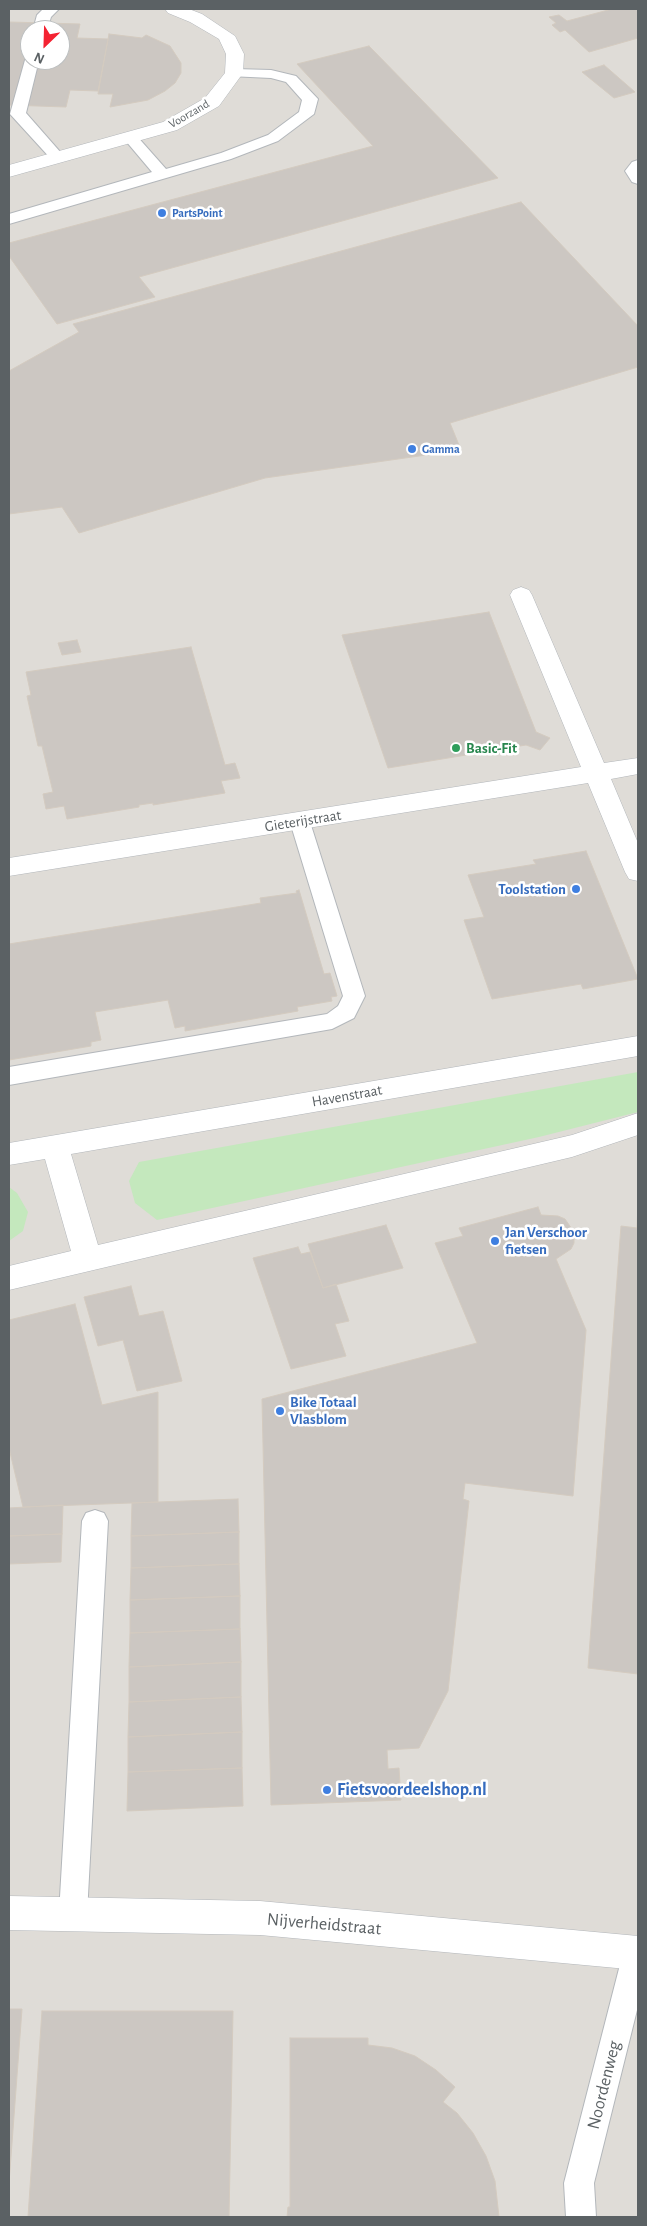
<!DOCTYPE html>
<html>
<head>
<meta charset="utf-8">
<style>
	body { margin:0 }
	#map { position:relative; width:647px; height:2226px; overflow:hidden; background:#efeae3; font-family:"Alegreya Sans",sans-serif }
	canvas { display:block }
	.frame { position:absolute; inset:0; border:10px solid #5b6164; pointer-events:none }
	.north { position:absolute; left:20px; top:20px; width:50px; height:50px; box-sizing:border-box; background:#fff; border:1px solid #bdc0c1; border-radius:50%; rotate:204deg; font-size:14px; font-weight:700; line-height:20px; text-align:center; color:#5b6164 }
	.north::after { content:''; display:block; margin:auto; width:18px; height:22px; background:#f42332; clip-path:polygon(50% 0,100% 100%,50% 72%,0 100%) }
</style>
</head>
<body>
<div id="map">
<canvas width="647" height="2226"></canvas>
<div class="frame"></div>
<div class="north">N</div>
</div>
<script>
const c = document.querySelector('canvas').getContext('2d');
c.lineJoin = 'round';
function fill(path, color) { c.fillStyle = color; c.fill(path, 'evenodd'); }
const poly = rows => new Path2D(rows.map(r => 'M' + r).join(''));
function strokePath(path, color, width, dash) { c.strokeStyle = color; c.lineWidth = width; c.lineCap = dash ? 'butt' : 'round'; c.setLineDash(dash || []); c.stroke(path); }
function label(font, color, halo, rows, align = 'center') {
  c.font = font + ' "Alegreya Sans",sans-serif'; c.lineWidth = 5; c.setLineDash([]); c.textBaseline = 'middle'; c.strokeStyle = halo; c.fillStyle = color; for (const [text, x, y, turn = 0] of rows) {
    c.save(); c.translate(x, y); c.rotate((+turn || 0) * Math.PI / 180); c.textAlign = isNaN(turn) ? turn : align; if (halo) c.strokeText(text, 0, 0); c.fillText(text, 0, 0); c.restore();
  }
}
fill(poly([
	[9,9,638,9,638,2217,9,2217],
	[30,30,60,30,60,60,30,60]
]), '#dfdcd7');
fill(poly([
	[638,1072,638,1112,539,1137,157,1220,135,1203,129,1181,139,1162],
	[9,1187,17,1193,28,1212,23,1231,9,1241]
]), '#c4e8bd');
const building = poly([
	[612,9,638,9,638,38,589,52,565,30,560,32,552,25,556,23,549,17,559,15,567,21,612,9],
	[9,22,80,24,77,38,108,39,98,91,70,90,66,107,9,105,9,22],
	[30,30,60,30,60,60,30,60,30,30],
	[109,34,142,38,146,35,170,46,181,63,181,73,175,83,165,91,148,100,110,107,113,94,98,94,109,34],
	[369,46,498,178,139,277,155,297,57,324,9,256,9,243,373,146,297,64,369,46],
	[604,65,635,92,614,98,582,72,604,65],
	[521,202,638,326,638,367,450,423,461,450,265,478,79,533,62,507,9,514,9,371,79,332,73,324,521,202],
	[489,612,536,732,550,738,540,750,526,745,388,768,342,635,489,612],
	[77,640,81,652,62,655,58,643,77,640],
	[191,647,225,765,235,763,240,778,221,781,225,793,153,805,153,803,139,805,139,807,67,819,64,806,46,809,43,794,53,792,42,746,38,746,27,696,31,695,26,672,191,647],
	[586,851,638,979,583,989,581,984,492,999,464,920,484,917,468,875,536,864,533,860,586,851],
	[299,890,324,974,330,973,337,996,331,997,332,1001,297,1007,298,1011,185,1031,185,1026,175,1028,168,1000,95,1012,101,1040,91,1042,91,1046,9,1060,9,944,261,903,260,898,297,893,296,891,299,890],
	[638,1204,638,1674,588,1668,621,1226,637,1228,638,1204],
	[538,1207,541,1215,558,1216,565,1219,574,1232,574,1243,571,1249,556,1259,586,1330,573,1496,465,1483,463,1499,469,1501,448,1691,419,1748,387,1750,388,1769,399,1768,401,1800,271,1805,262,1399,477,1343,435,1243,463,1236,459,1228,538,1207],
	[386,1225,403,1268,323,1288,308,1244,386,1225],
	[298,1247,301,1254,310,1252,323,1288,336,1284,349,1321,335,1324,346,1356,291,1369,253,1258,298,1247],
	[131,1286,139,1316,163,1311,182,1381,137,1391,123,1340,98,1346,84,1297,131,1286],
	[75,1304,102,1405,158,1392,158,1502,23,1507,9,1448,9,1320,75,1304],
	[238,1499,239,1532,131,1536,132,1503,238,1499],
	[63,1505,62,1534,9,1536,9,1508,63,1505],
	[239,1532,239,1564,131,1568,131,1536,239,1532],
	[62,1534,61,1562,9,1564,9,1536,62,1534],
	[239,1564,240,1596,130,1600,131,1568,239,1564],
	[240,1596,240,1629,130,1633,130,1600,240,1596],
	[240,1629,241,1662,129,1667,130,1633,240,1629],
	[241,1662,241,1697,129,1702,129,1667,241,1662],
	[241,1697,242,1732,128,1737,129,1702,241,1697],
	[242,1732,242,1768,128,1772,128,1737,242,1732],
	[242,1768,243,1806,127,1811,128,1772,242,1768],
	[9,2009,22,2009,9,2183,9,2009],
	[42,2011,233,2011,229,2217,28,2217,42,2011],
	[290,2038,368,2038,368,2045,392,2048,415,2056,436,2070,455,2087,443,2102,457,2113,473,2133,486,2156,495,2181,499,2217,287,2217,288,2207,290,2207,290,2038]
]);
fill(building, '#ccc7c2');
strokePath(building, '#d4cbc0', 1);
const lane = poly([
	[43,9,59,9,51,17,47,30,33,30,37,15,43,9],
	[30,56,30,60,39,60,26,113,62,154,65,157,62,160,52,160,10,114,25,60,30,56],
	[234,69,271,70,296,76,318,99,314,114,278,141,231,159,9,224,9,214,152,172,125,140,122,137,125,134,135,134,166,169,221,153,268,135,299,112,302,100,286,82,271,78,229,76,227,73,234,69],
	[638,160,638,184,632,182,625,171,632,162,638,160],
	[300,815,307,817,310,822,365,996,354,1018,332,1029,9,1085,9,1067,327,1014,338,1006,343,996,290,822,293,817,300,815],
	[95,1510,104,1513,108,1521,87,1914,83,1924,73,1928,63,1924,59,1914,82,1521,86,1513,95,1510],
	[637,1939,638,2006,594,2183,596,2217,566,2217,564,2183,623,1953,627,1943,637,1939]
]);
const street = poly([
	[165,9,189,9,202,14,235,36,244,54,243,73,219,106,177,130,9,177,9,165,163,122,205,98,225,73,226,54,219,39,190,22,168,13,165,9],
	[521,587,529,590,532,595,604,763,638,758,638,774,611,779,638,843,638,881,629,879,625,872,588,783,9,876,9,858,581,767,510,595,513,590,521,587],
	[638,1036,638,1056,71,1154,98,1245,572,1135,638,1113,638,1135,572,1157,9,1290,9,1266,71,1251,45,1159,9,1165,9,1143,638,1036],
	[9,1896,260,1901,638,1936,638,1970,260,1935,9,1930,9,1896]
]);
strokePath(lane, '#b3b7bb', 2);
strokePath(street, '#b3b7bb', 1);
fill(lane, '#fff');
fill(street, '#fff');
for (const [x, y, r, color] of [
	[162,213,5,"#3f7fe0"],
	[412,449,5,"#3f7fe0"],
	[456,748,5,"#2e9e5b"],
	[576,889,5,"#3f7fe0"],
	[495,1241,5,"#3f7fe0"],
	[280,1411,5,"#3f7fe0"],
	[327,1790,5,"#3f7fe0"]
]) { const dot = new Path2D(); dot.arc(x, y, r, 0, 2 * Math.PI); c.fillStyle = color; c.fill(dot); strokePath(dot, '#fff', 2); }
label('12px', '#5b6164', '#fff', [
	["Voorzand",189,114,-30]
]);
label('bold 12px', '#366cbe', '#fff', [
	["PartsPoint",172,213],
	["Gamma",422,449]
], 'left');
label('bold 15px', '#27864d', '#fff', [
	["Basic-Fit",466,748]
], 'left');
label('15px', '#5b6164', '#fff', [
	["Gieterijstraat",303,821,-9],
	["Havenstraat",347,1096,-10]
]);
label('bold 15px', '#366cbe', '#fff', [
	["Toolstation",566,889,"right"],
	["Jan Verschoor",505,1232],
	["fietsen",505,1249],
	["Bike Totaal",290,1402],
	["Vlasblom",290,1419]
], 'left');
label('bold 18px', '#366cbe', '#fff', [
	["Fietsvoordeelshop.nl",337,1790]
], 'left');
label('18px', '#5b6164', '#fff', [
	["Nijverheidstraat",324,1924,5],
	["Noordenweg",604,2085,-76]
]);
</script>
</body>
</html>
